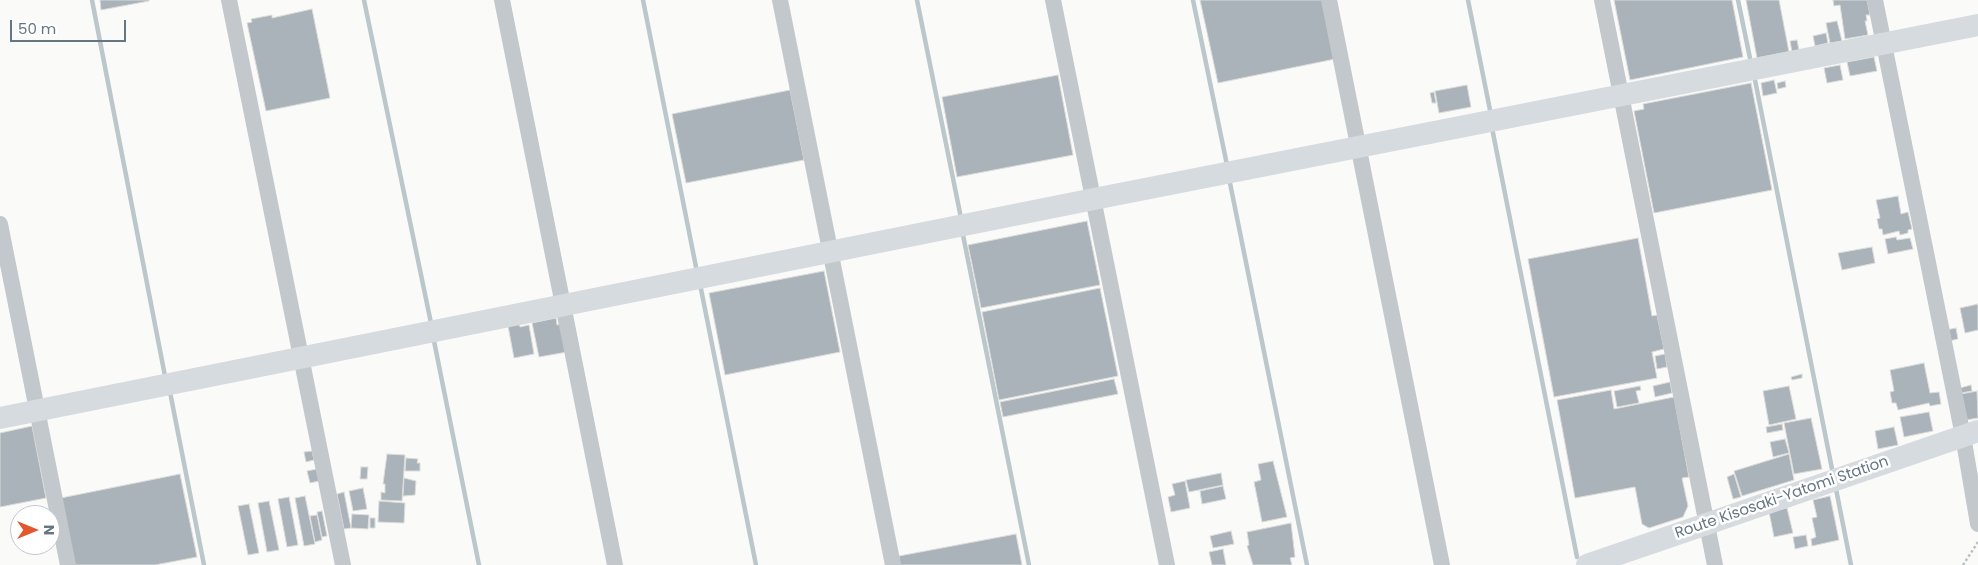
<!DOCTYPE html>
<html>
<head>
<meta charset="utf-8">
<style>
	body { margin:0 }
	#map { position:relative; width:1978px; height:565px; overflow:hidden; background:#fafaf8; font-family:Poppins,sans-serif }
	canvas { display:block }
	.north { position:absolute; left:10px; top:505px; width:50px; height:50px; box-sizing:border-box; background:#fff; border:1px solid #c1c8cd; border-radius:50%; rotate:90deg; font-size:14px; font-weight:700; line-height:20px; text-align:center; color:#657683 }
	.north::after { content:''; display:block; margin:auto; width:18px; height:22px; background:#e4572e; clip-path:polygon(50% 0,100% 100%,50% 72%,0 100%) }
	.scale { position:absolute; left:10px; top:20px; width:116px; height:22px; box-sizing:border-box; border:2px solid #657683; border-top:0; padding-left:6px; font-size:15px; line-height:18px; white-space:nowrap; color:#657683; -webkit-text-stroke:4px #fff; paint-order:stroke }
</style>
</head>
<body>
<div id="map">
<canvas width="1978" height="565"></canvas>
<div class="north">N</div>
<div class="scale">50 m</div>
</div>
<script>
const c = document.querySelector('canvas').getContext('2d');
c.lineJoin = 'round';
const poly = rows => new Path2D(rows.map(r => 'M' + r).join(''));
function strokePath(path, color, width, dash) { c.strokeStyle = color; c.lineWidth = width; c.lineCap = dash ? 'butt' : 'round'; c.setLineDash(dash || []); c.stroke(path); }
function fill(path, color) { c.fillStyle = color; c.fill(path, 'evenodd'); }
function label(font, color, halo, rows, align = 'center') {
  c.font = font + ' Poppins,sans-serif'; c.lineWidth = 5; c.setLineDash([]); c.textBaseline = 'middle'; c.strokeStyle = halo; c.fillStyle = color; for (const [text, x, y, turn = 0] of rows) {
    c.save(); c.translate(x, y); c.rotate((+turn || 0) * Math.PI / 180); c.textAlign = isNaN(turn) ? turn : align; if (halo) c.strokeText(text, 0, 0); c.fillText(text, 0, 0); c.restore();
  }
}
strokePath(poly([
	[92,0,165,376],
	[364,0,431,323],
	[643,0,697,272],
	[917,0,961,218],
	[1193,0,1227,165],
	[1468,0,1490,110],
	[1738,0,1751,63],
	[1755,80,1832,469],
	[1492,128,1577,557],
	[1230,183,1307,565],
	[963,235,1029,565],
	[700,284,756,565],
	[434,341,479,565],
	[170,392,204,565],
	[1836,489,1851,565]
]), '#bbc7cb', 4.5);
const building = poly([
	[100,0,149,0,149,1,101,10,100,0],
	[1200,0,1323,0,1335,59,1218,83,1200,0],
	[1614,0,1732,0,1743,57,1630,80,1614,0],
	[1746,0,1779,0,1789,52,1757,58,1746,0],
	[1833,0,1867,0,1870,15,1866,15,1867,21,1865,21,1868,35,1845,39,1840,5,1834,6,1833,0],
	[312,9,330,98,266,111,247,23,252,22,251,19,272,15,272,18,312,9],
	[1837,21,1842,41,1830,43,1826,23,1837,21],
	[1826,33,1828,43,1815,46,1813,36,1826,33],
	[1797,40,1799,50,1792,52,1790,41,1797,40],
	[1874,57,1877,71,1850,76,1847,62,1874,57],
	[1840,65,1843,80,1827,83,1824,68,1840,65],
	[1058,75,1073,155,957,177,942,97,1058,75],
	[1774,80,1777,93,1763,96,1761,83,1774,80],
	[1785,81,1786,87,1778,89,1777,83,1785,81],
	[1751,83,1772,190,1654,213,1634,111,1644,109,1643,104,1751,83],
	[1467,85,1471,107,1439,113,1435,91,1467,85],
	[790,90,804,160,686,183,672,114,790,90],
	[1434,92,1436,103,1432,103,1430,93,1434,92],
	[1898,196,1901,214,1908,212,1912,229,1908,230,1908,233,1900,235,1899,231,1883,235,1882,229,1879,229,1877,219,1880,218,1876,200,1898,196],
	[1087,221,1100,285,981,308,968,245,1087,221],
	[1896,237,1897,240,1910,238,1913,249,1888,254,1885,239,1896,237],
	[1638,238,1652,316,1657,315,1664,349,1652,352,1657,378,1554,397,1528,259,1638,238],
	[1872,247,1875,263,1842,270,1838,253,1872,247],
	[824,271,840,352,725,375,709,293,824,271],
	[1100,288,1118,376,999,400,982,312,1100,288],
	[1978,304,1978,330,1965,333,1960,308,1978,304],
	[556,318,557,325,561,324,567,352,539,357,532,323,556,318],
	[519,324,520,327,529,325,534,354,514,358,508,326,519,324],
	[1956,328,1958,339,1949,341,1946,330,1956,328],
	[1665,354,1667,367,1657,369,1655,356,1665,354],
	[1924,363,1930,393,1939,392,1941,404,1930,406,1929,403,1898,410,1896,403,1892,403,1890,392,1894,391,1890,370,1924,363],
	[1802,374,1802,378,1792,380,1791,377,1802,374],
	[1114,379,1118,394,1003,417,1000,402,1114,379],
	[1670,382,1672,393,1655,397,1653,386,1670,382],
	[1971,385,1972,391,1961,393,1960,388,1971,385],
	[1640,386,1641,390,1636,391,1639,403,1617,407,1614,391,1640,386],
	[1789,386,1796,419,1769,425,1763,391,1789,386],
	[1611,390,1614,409,1674,397,1689,477,1682,478,1688,506,1683,517,1649,528,1642,524,1635,487,1575,498,1557,400,1611,390],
	[1977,391,1978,418,1966,420,1961,394,1977,391],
	[1929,412,1933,431,1904,437,1900,417,1929,412],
	[1811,418,1822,469,1794,474,1784,423,1811,418],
	[1782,424,1783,430,1767,433,1766,427,1782,424],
	[32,426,46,498,0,507,0,433,32,426],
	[1894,427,1898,445,1878,449,1875,431,1894,427],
	[1785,439,1789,453,1773,457,1770,442,1785,439],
	[312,451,314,460,306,462,304,452,312,451],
	[387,454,405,455,402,501,381,500,381,492,385,493,385,484,383,484,387,454],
	[1789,454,1794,480,1742,496,1734,471,1789,454],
	[406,458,418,459,417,463,420,463,420,471,405,471,406,458],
	[1273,461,1287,517,1262,522,1254,482,1261,480,1258,464,1273,461],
	[361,467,368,467,367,479,360,479,361,467],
	[317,469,319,481,310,483,307,471,317,469],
	[1221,473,1223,485,1189,492,1186,480,1221,473],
	[180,474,197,557,155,565,75,565,61,498,180,474],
	[1734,474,1741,497,1733,499,1727,477,1734,474],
	[404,478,416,481,415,495,403,496,404,478],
	[1185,481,1190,508,1171,512,1168,497,1175,495,1172,484,1185,481],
	[1223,486,1226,499,1202,504,1200,491,1223,486],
	[363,488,367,509,353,511,349,491,363,488],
	[344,492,351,528,344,529,337,494,344,492],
	[305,496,315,544,304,546,295,498,305,496],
	[1830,496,1839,540,1812,546,1811,539,1816,537,1812,518,1817,517,1813,500,1830,496],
	[289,497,298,545,287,547,278,499,289,497],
	[269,501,279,550,267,552,258,503,269,501],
	[379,501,405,503,404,523,378,522,379,501],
	[249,504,259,553,248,555,238,506,249,504],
	[1787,508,1793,533,1774,537,1769,512,1787,508],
	[322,511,327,536,322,537,317,512,322,511],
	[352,514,369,515,368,529,351,528,352,514],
	[317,515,322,540,315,542,310,516,317,515],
	[370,518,375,518,375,528,370,528,370,518],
	[1291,523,1295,557,1290,558,1292,565,1253,565,1247,546,1249,545,1247,532,1291,523],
	[1231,531,1234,544,1213,548,1210,536,1231,531],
	[1016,534,1022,565,900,565,899,556,1016,534],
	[1806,535,1808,546,1795,549,1793,537,1806,535],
	[1223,549,1226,565,1212,565,1209,552,1223,549]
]);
fill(building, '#aab3b9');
strokePath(building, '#dcdcda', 1);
strokePath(poly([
	[1963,565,1978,542]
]), '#bbbfc2', 2.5, [2.5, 2.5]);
strokePath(poly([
	[229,0,343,565],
	[502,0,615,565],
	[780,0,893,565],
	[1053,0,1167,565],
	[1329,0,1442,565],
	[1602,0,1715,565],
	[1875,0,1963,436,1978,524],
	[0,224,68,565]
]), '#c3c8cc', 16);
strokePath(poly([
	[0,418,1094,199,1978,25],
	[1587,565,1978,431]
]), '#d6dbdf', 22);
label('15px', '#657683', '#fff', [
	["Route Kisosaki-Yatomi Station",1782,498,-19]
]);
</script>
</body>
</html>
